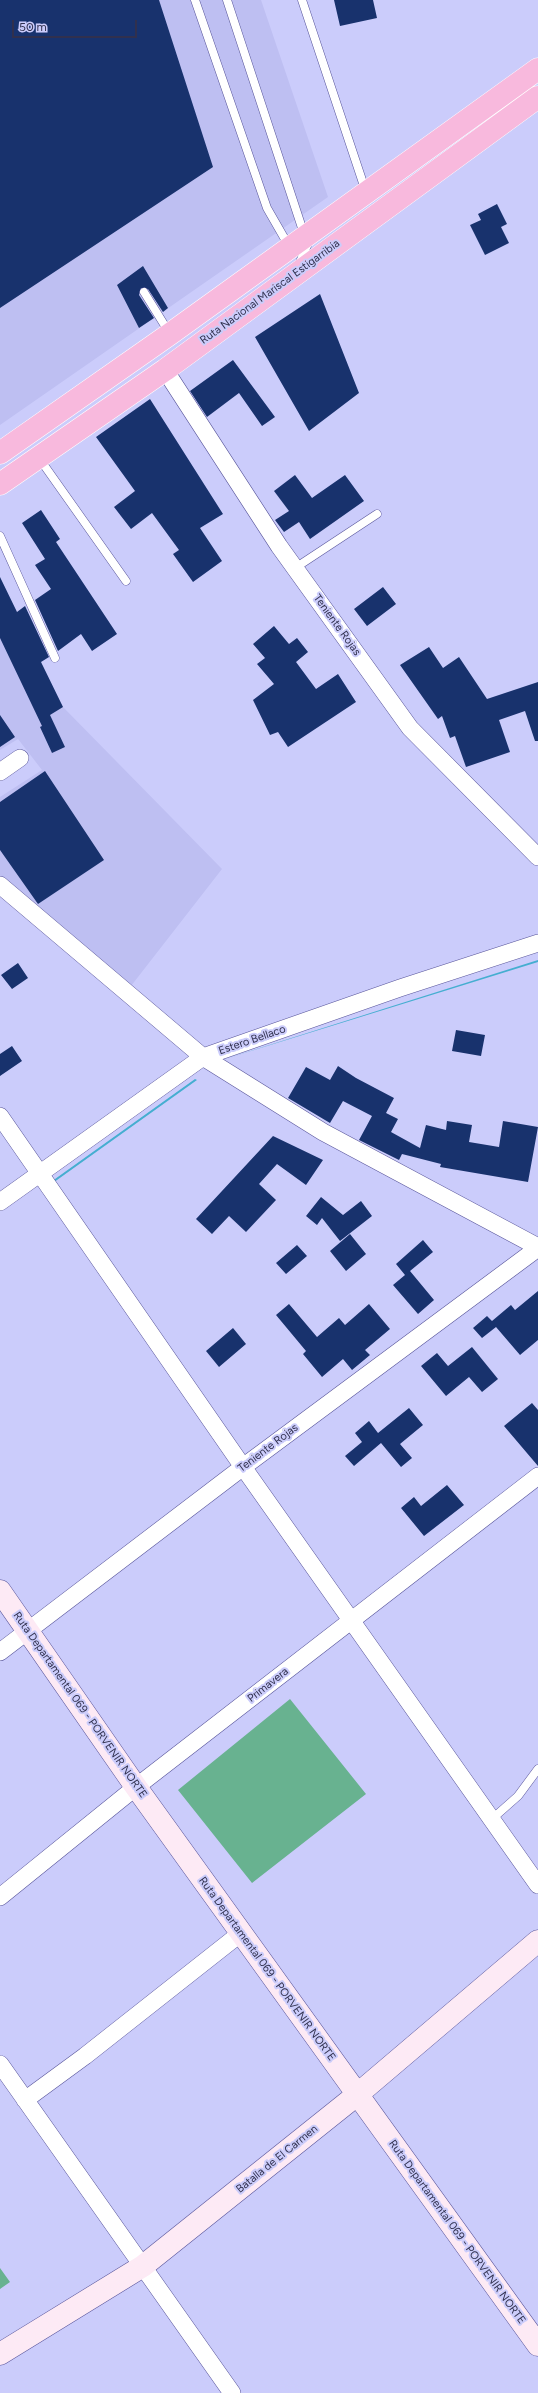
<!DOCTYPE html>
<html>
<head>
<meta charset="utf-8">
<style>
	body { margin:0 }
	#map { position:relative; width:538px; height:2393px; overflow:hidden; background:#cbccfb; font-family:Figtree,sans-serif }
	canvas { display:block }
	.scale { position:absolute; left:12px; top:20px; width:125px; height:18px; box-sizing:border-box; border:2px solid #30304e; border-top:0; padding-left:5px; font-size:12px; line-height:14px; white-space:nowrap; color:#30304e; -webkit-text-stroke:3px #cbccfb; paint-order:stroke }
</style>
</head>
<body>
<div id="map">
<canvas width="538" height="2393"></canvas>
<div class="scale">50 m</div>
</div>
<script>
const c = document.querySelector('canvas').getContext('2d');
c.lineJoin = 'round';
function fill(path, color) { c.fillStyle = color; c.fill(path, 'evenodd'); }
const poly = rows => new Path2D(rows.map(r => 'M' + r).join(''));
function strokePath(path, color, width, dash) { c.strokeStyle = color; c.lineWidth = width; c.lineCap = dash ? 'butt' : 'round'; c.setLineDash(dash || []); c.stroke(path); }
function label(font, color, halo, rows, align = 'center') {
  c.font = font + ' Figtree,sans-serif'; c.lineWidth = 4; c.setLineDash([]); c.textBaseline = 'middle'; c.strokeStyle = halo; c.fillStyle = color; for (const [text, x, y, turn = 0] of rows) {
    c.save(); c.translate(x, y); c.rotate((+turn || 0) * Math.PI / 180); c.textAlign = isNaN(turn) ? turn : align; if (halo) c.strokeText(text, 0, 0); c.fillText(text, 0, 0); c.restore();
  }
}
fill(poly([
	[0,0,261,0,328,197,0,425],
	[0,610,63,707,222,869,131,986,0,876,0,797,42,770,18,739,0,750]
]), '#bebff2');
fill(poly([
	[290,1699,366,1794,252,1883,178,1790],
	[0,2268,10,2282,0,2289]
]), '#68b290');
fill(poly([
	[538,960,538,962,225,1059],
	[195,1079,197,1080,50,1185,48,1184]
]), '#45aed0');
fill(poly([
	[0,0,159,0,213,167,0,308],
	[334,0,373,0,377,18,340,26],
	[497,204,507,224,501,227,509,243,485,255,470,225,481,220,478,214],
	[143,266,168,308,163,312,148,289,141,288,139,295,154,318,139,328,117,285],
	[320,294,359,393,309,431,255,337],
	[233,360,275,417,262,426,239,393,207,417,190,391],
	[150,399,223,514,200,528,222,561,193,582,173,554,179,550,152,513,131,529,114,507,135,491,96,437],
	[295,475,312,498,345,475,364,501,310,539,299,522,284,532,275,520,289,511,274,491],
	[41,510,60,539,56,542,117,634,92,651,81,634,58,651,35,600,51,589,35,565,45,559,22,523],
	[0,577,17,612,25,606,49,657,41,662,63,707,50,715,65,747,52,753,40,727,42,726,0,638],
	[383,587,396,604,367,626,354,609],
	[274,626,289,644,297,638,308,652,296,662,316,689,338,674,356,702,288,747,278,732,270,735,253,700,274,684,257,664,265,658,253,644],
	[429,647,443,668,459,657,487,699,538,682,538,741,535,741,525,711,499,720,510,752,466,767,455,736,450,738,442,716,438,719,400,665],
	[0,715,15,737,0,747],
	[45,771,104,860,38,904,0,850,0,802],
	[18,963,28,978,12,989,1,975],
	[456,1030,485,1035,481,1056,452,1051],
	[12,1046,22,1061,0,1076,0,1054],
	[338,1066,356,1078,394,1098,386,1113,398,1119,391,1132,420,1148,426,1125,446,1130,447,1121,472,1125,469,1142,499,1147,503,1121,538,1127,528,1182,440,1167,441,1164,402,1154,399,1160,359,1140,372,1116,343,1101,330,1123,288,1098,306,1067,330,1080],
	[273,1136,323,1160,306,1185,277,1164,259,1184,276,1200,246,1232,229,1216,212,1234,196,1219],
	[321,1197,343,1215,361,1201,372,1216,340,1241,322,1218,317,1225,306,1216],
	[350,1234,366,1254,346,1271,330,1251],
	[423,1240,433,1252,410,1271,434,1300,418,1314,393,1285,405,1275,396,1264],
	[297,1245,307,1256,286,1274,276,1263],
	[538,1291,538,1340,520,1355,496,1327,482,1338,473,1328,487,1316,492,1321,511,1305,515,1310],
	[289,1304,317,1337,339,1318,345,1325,369,1304,390,1329,365,1350,370,1355,352,1370,343,1359,322,1377,303,1354,306,1351,276,1315],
	[233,1328,246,1344,219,1367,206,1351],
	[472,1347,498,1379,482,1392,469,1377,446,1396,421,1366,437,1353,448,1366],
	[532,1403,538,1410,538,1466,504,1426],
	[409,1408,423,1425,400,1444,412,1458,401,1467,381,1443,354,1466,345,1456,362,1442,355,1433,369,1421,378,1433],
	[447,1485,464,1505,424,1536,401,1508,414,1497,421,1506]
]), '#18326d');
const lane = poly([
	[195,0,267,208,290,248],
	[227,0,305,237,307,246,299,264],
	[302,0,366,192],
	[144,292,170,334],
	[39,458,126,581],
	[0,536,55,658],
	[295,568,377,514],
	[492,1819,518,1796,538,1769]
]);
const street = poly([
	[165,370,279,546,410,728,538,857],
	[0,772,20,758],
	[0,885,203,1057,323,1132,538,1247],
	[0,1116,243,1467,538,1885],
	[0,1202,203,1057,400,988,538,943],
	[0,1652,243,1467,538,1248],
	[0,1897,136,1787,538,1476],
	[0,2064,232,2393],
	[25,2100,85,2056,241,1933]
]);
const secondary = poly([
	[0,1591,136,1787,538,2345],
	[0,2354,143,2266,358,2094,538,1941]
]);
const highway = poly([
	[0,453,170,334,538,69],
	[0,484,165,370,538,97]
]);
strokePath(lane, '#58559a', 9);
strokePath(street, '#58559a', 18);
strokePath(secondary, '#58559a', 23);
strokePath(highway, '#fff', 23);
strokePath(lane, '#fff', 8);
strokePath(street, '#fff', 17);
strokePath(secondary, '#fdeaf5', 22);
strokePath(highway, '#f8b9dd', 22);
label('11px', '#30304e', '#cbccfb', [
	["Ruta Nacional Mariscal Estigarribia",270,292,-36],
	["Teniente Rojas",337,625,54],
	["Estero Bellaco",252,1040,-19],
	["Teniente Rojas",268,1448,-37],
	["Primavera",268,1685,-38],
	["Ruta Departamental 069 - PORVENIR NORTE",80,1705,55],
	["Ruta Departamental 069 - PORVENIR NORTE",267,1969,54],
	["Batalla de El Carmen",277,2159,-39],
	["Ruta Departamental 069 - PORVENIR NORTE",457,2232,54]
]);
</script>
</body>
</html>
